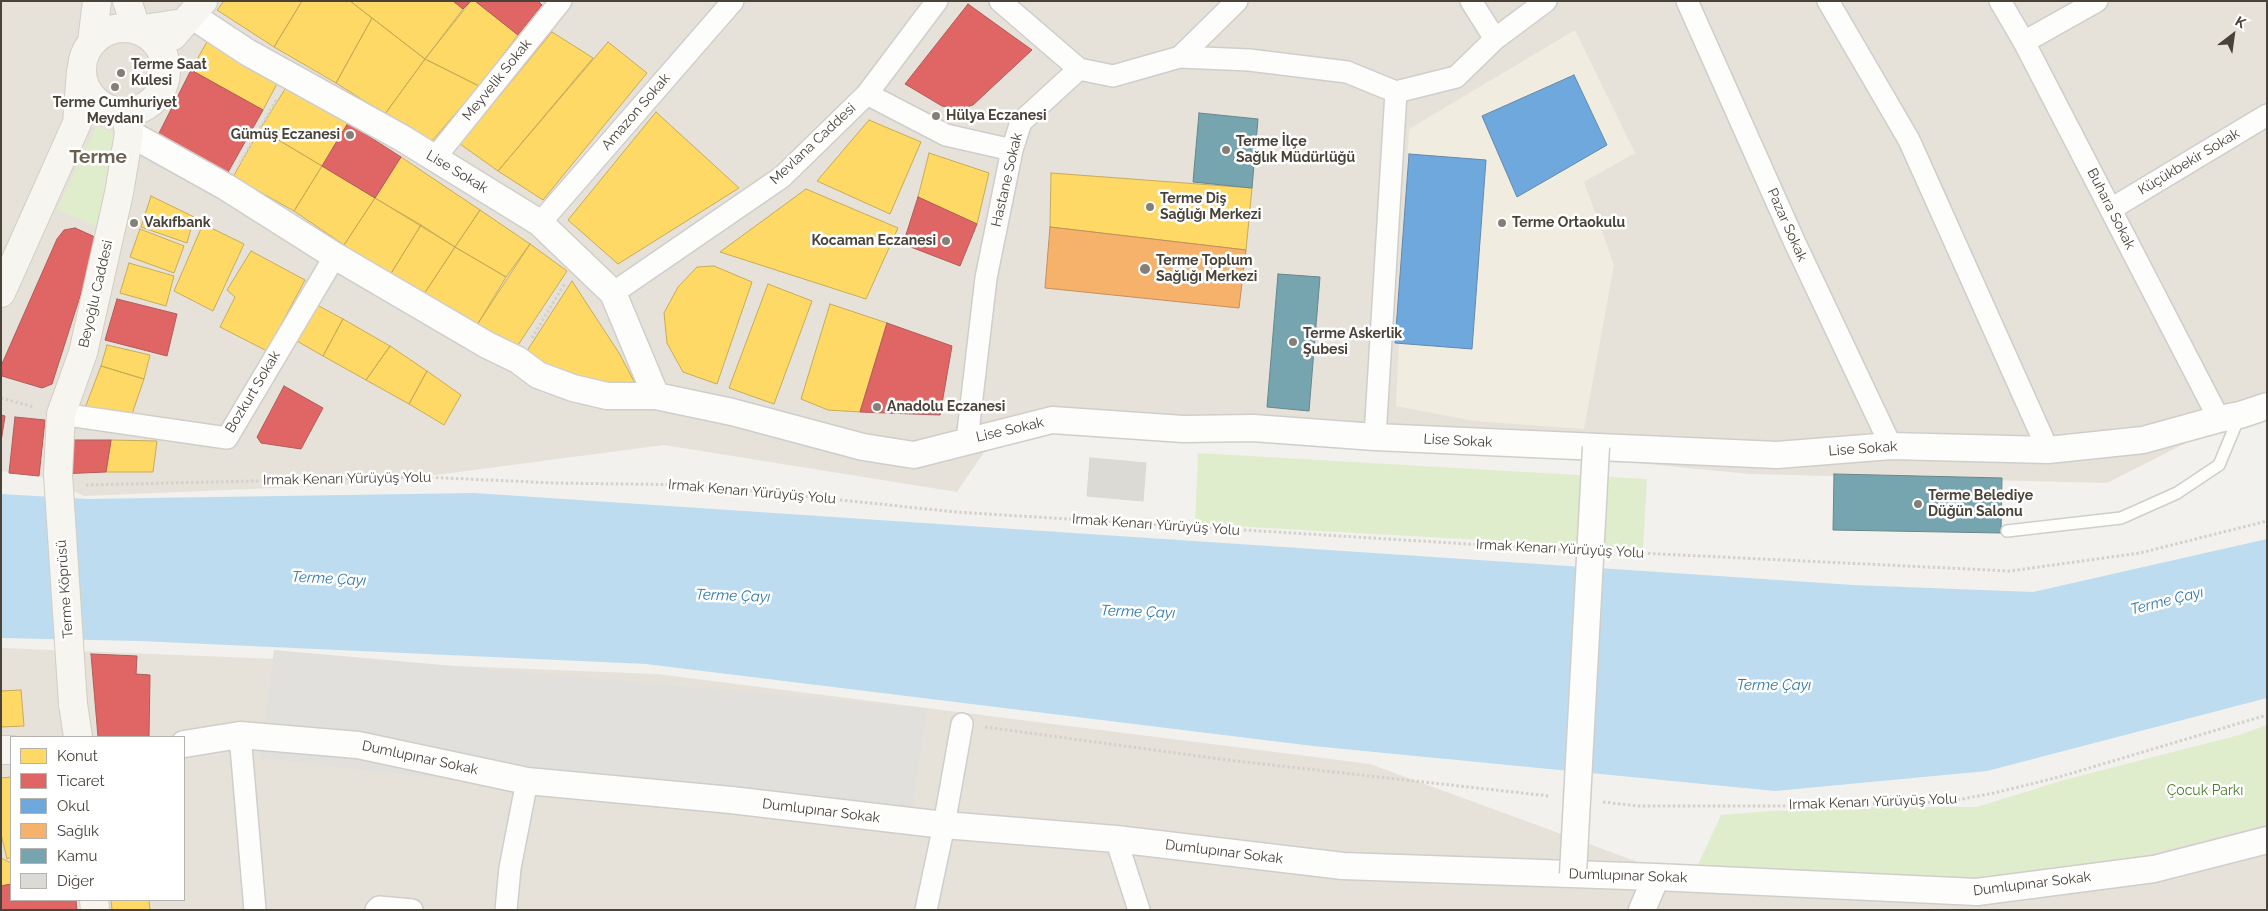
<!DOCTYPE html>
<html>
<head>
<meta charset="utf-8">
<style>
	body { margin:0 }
	#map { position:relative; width:2268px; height:911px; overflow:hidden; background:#f2f1ed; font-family:Raleway,sans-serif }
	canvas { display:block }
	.frame { position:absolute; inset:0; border:2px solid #494238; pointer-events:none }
	.legend { position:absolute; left:10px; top:736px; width:175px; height:165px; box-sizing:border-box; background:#fff; border:1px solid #b6b3af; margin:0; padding:6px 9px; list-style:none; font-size:15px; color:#494238 }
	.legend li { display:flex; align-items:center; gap:10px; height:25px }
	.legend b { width:25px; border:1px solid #b6b3af }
	.north { position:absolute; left:2208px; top:10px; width:50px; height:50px; -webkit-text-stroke:4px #fff; paint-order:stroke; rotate:30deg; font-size:14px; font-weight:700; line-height:20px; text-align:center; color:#494238 }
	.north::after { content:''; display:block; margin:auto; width:18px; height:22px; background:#494238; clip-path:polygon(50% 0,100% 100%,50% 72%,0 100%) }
</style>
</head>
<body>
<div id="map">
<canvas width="2268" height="911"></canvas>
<div class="frame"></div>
<ul class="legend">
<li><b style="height:14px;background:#ffd966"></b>Konut</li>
<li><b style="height:14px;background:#e06666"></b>Ticaret</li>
<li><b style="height:14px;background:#6fa8dc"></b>Okul</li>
<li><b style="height:14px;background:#f6b26b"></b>Sağlık</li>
<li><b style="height:14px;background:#76a5af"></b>Kamu</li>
<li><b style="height:14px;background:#dcdad5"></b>Diğer</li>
</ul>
<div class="north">K</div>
</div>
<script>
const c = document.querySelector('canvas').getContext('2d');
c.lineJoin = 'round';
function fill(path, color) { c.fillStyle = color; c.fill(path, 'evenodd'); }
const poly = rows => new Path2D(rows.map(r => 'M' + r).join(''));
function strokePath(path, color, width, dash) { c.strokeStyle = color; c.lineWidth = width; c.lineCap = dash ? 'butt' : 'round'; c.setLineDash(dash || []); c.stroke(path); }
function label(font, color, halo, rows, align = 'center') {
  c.font = font + ' Raleway,sans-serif'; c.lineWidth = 5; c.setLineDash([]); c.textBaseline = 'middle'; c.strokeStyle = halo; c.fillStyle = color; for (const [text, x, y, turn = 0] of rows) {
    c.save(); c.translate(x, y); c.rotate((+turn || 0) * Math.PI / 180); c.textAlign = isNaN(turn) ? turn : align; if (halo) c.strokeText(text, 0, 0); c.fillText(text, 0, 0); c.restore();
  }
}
fill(poly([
	[1,1,2267,1,2267,402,2107,483,1749,474,1375,437,1052,420,997,433,957,492,664,445,367,484,84,496,39,476,1,471],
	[1,648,657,674,1370,764,1690,881,2267,796,2267,910,1,910],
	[11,737,184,737,184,900,11,900]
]), '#e6e2da');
fill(poly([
	[1575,30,1635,153,1584,182,1614,265,1584,429,1474,421,1396,406,1409,129]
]), '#f0ecdf');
fill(poly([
	[97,126,122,137,99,227,57,210],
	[1198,453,1647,479,1643,549,1195,524],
	[2267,725,2267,824,2088,870,1933,885,1686,891,1721,815,1771,811,1878,807,1977,807,2064,780,2239,735]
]), '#e0edcd');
fill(poly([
	[274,650,927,708,909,832,260,758]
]), '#e1e0dc');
fill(poly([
	[474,493,1853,585,2033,592,2267,539,2267,698,1987,771,1775,791,1313,746,646,664,140,641,1,638,1,494,87,499]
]), '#bedcf0');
const homes = poly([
	[224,1,302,1,274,47,217,10,224,1],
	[302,1,350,1,372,18,336,83,274,47,302,1],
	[350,1,453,1,463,9,425,59,350,1],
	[471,1,475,1,518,35,479,86,425,59,471,1],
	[372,18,425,59,385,114,336,83,372,18],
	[552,32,593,58,498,171,460,144,552,32],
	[208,40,279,80,263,110,191,70,208,40],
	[608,42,647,73,543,200,498,171,608,42],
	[425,59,479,86,432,141,385,114,425,59],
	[287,86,348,123,322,166,260,129,287,86],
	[656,112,739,188,618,264,568,220,656,112],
	[869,120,921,142,890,214,817,181,869,120],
	[260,129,322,166,294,211,233,177,260,129],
	[929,153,989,173,977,224,918,197,929,153],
	[401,157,480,210,455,247,375,198,401,157],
	[322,166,375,198,344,245,294,211,322,166],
	[1051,173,1252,188,1246,250,1050,227,1051,173],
	[806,189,898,228,866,299,720,252,806,189],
	[151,196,194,217,187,243,141,227,151,196],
	[375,198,421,225,390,275,344,245,375,198],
	[480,210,530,244,506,277,455,247,480,210],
	[203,224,244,244,213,311,174,291,203,224],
	[421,225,455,247,424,294,390,275,421,225],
	[140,229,184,246,174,273,130,257,140,229],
	[530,244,567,271,518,345,477,325,530,244],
	[455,247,506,277,477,325,424,294,455,247],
	[251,251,305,280,267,351,220,327,235,297,227,290,251,251],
	[129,263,174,276,166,306,120,293,129,263],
	[714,266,752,282,717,384,683,372,667,343,664,313,678,287,697,267,714,266],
	[572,281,619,353,636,385,592,385,544,366,525,354,572,281],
	[768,284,812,301,774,404,729,388,768,284],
	[830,304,887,323,860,412,828,410,801,399,830,304],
	[317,305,343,319,323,356,297,341,317,305],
	[343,319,390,346,366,380,323,356,343,319],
	[107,345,150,355,144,379,101,366,107,345],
	[390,346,427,371,409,404,366,380,390,346],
	[101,366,144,379,131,417,85,408,101,366],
	[427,371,461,395,444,425,409,404,427,371],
	[111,440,157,441,153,472,106,472,111,440],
	[21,690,24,726,1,727,1,691,21,690],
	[11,777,11,857,7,859,1,834,1,778,11,777],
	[1,858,11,863,11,884,1,886,1,858],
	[111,900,149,900,150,910,112,910,111,900]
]);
fill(homes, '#ffd966');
strokePath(homes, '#c8ac58', 1);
const shops = poly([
	[453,1,471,1,463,9,453,1],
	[475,1,538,1,542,5,518,35,475,1],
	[968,4,1032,50,973,105,960,109,942,106,905,84,968,4],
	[191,70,263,110,227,174,156,139,191,70],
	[348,123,401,157,375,198,322,166,348,123],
	[918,197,977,224,960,266,903,244,918,197],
	[75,228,93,236,97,243,52,384,42,388,2,376,1,366,57,239,64,230,75,228],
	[117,299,177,314,167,356,105,340,117,299],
	[887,323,952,346,940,415,860,412,887,323],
	[284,386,323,408,301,449,261,443,257,437,284,386],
	[1,415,5,416,1,442,1,415],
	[15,417,45,420,39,476,9,473,15,417],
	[63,440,111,440,106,472,58,474,63,440],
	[91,654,137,656,136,674,150,675,149,737,98,737,91,654],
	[11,884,11,900,76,900,77,910,1,910,1,886,11,884]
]);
fill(shops, '#e06666');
strokePath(shops, '#b35b58', 1);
const schools = poly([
	[1574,75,1607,145,1517,197,1482,116,1574,75],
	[1409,154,1486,160,1472,349,1395,343,1409,154]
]);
fill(schools, '#6fa8dc');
strokePath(schools, '#6489ab', 1);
const health = poly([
	[1050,227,1246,250,1239,308,1045,288,1050,227]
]);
fill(health, '#f6b26b');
strokePath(health, '#c2905c', 1);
const public = poly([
	[1199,113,1258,119,1252,188,1193,182,1199,113],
	[1278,274,1320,277,1309,411,1267,407,1278,274],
	[1834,474,2002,478,2001,533,1833,530,1834,474]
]);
fill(public, '#76a5af');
strokePath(public, '#68878b', 1);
const building = poly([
	[1090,458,1146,463,1143,501,1087,496,1090,458]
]);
fill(building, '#dcdad5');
strokePath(building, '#dbd8d2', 1);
const service = poly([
	[2007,531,2121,518,2177,493,2219,465,2239,417]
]);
const minor = poly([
	[1000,1,1079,69,1113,76,1180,57,1237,1],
	[1471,1,1495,39,1546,1],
	[1687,1,1795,243,1891,446],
	[1828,1,1909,140,2048,450],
	[2000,1,2024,42,2219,419],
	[2024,42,2097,1],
	[1180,57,1249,60,1347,72,1396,92,1456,77,1495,39],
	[867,94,946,135,1012,150],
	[434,159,561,1],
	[2111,209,2267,115],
	[540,223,733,1],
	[613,293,782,177,867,94,937,1],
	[61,414,227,438,335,256],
	[1375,437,1396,92],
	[967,440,986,278,1012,150,1021,122,1079,69],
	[240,735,255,910],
	[1116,839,1139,910],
	[376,910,379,907,412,910],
	[506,910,510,868,527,781],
	[926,910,944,825,962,724]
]);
const tertiary = poly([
	[191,15,247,52,402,138,540,223,613,293,656,396],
	[129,133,226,187,335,256,487,345,518,360,538,375,573,388,607,396,656,396,732,412,863,447,914,455,1052,420,1183,429,1253,428,1375,437,1777,455,1891,446,2048,450,2143,440,2219,419,2240,415,2267,406],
	[184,744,240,735,358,745,527,781,731,800,944,825,1116,839,1343,866,1656,877,1977,892,2154,869,2267,840],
	[1642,910,1656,877]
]);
const secondary = poly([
	[127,1,137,30,183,23],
	'82 70a42 42 0 1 1 84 0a42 42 0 1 1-84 0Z',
	[173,36,203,1],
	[92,42,97,1],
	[1,293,77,123,81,71],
	[58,474,61,414,83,353,119,193,129,133,125,112],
	[73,704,78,737],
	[1,750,11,750],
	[94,900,95,910]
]);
strokePath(service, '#d0ceca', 14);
strokePath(minor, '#d0ceca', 24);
strokePath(tertiary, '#d0ceca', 29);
strokePath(secondary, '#d2cec4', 30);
strokePath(poly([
	[240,163,277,99],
	[532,338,565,283],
	[1,398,34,407],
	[86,485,422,477,555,483,697,485,956,512,1564,550],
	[1618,552,2010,571,2140,553,2267,521],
	[985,727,1227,760,1549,796],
	[1603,802,1638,806,1779,806,1946,802,1994,793,2059,777,2267,715]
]), '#d2d1cb', 3, [2.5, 2.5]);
strokePath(service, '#fdfdfc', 11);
strokePath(minor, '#fdfdfc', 21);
strokePath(tertiary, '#fdfdfc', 26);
strokePath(secondary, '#f7f5f0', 28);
const tertiaryBridge = poly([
	[1573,874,1596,447]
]);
const secondaryBridge = poly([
	[58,474,73,704]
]);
strokePath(tertiaryBridge, '#d0ceca', 29, []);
strokePath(secondaryBridge, '#d2cec4', 30, []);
strokePath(tertiaryBridge, '#fdfdfc', 26);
strokePath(secondaryBridge, '#f7f5f0', 28);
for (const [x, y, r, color] of [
	[121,73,5,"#847f77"],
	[115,87,5,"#847f77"],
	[936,116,5,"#847f77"],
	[350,135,5,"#847f77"],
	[1226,150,5,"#847f77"],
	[1150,207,5,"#847f77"],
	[134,223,5,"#847f77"],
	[1502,223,5,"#847f77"],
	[946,241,5,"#847f77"],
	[1145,269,6,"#847f77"],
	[1293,342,5,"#847f77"],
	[877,407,5,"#847f77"],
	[1918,504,5,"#847f77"]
]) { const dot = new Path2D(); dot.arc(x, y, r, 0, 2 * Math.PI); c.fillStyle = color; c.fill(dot); strokePath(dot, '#fff', 2); }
label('bold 14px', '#494238', '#fff', [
	["Terme Saat",131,65],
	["Kulesi",131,81],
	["Terme Cumhuriyet",115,103,"center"],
	["Meydanı",115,119,"center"],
	["Hülya Eczanesi",946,116],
	["Gümüş Eczanesi",340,135,"right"],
	["Terme İlçe",1236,142],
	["Sağlık Müdürlüğü",1236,158],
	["Terme Diş",1160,199],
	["Sağlığı Merkezi",1160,215],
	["Vakıfbank",144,223],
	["Terme Ortaokulu",1512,223],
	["Kocaman Eczanesi",936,241,"right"],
	["Terme Toplum",1156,261],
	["Sağlığı Merkezi",1156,277],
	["Terme Askerlik",1303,334],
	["Şubesi",1303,350],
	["Anadolu Eczanesi",887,407],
	["Terme Belediye",1928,496],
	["Düğün Salonu",1928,512]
], 'left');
label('14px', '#494238', '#fff', [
	["Meyvelik Sokak",497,80,-51],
	["Amazon Sokak",636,112,-49],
	["Mevlana Caddesi",813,144,-43],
	["Küçükbekir Sokak",2189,162,-31],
	["Lise Sokak",457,172,31],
	["Hastane Sokak",1007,180,-77],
	["Buhara Sokak",2111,209,63],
	["Pazar Sokak",1787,225,66],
	["Beyoğlu Caddesi",96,294,-77],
	["Bozkurt Sokak",253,392,-59],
	["Lise Sokak",1010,430,-13],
	["Lise Sokak",1458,441,3],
	["Lise Sokak",1863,449,-4],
	["Irmak Kenarı Yürüyüş Yolu",347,479,-1],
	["Irmak Kenarı Yürüyüş Yolu",752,492,5],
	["Irmak Kenarı Yürüyüş Yolu",1156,525,4],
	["Irmak Kenarı Yürüyüş Yolu",1560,549,3],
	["Terme Köprüsü",65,589,-94],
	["Dumlupınar Sokak",420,758,12],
	["Irmak Kenarı Yürüyüş Yolu",1873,802,-2],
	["Dumlupınar Sokak",821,811,7],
	["Dumlupınar Sokak",1224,852,7],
	["Dumlupınar Sokak",1628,876,2],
	["Dumlupınar Sokak",2032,884,-7]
]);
label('14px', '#497c2a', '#fff', [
	["Çocuk Parkı",2205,791]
]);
label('italic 15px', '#2e78af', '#fff', [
	["Terme Çayı",329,579,3],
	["Terme Çayı",733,596,2],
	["Terme Çayı",2167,601,-14],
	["Terme Çayı",1138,612,2],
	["Terme Çayı",1774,685]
]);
label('bold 19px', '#6c604f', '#fff', [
	["Terme",98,157]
]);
</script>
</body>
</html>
